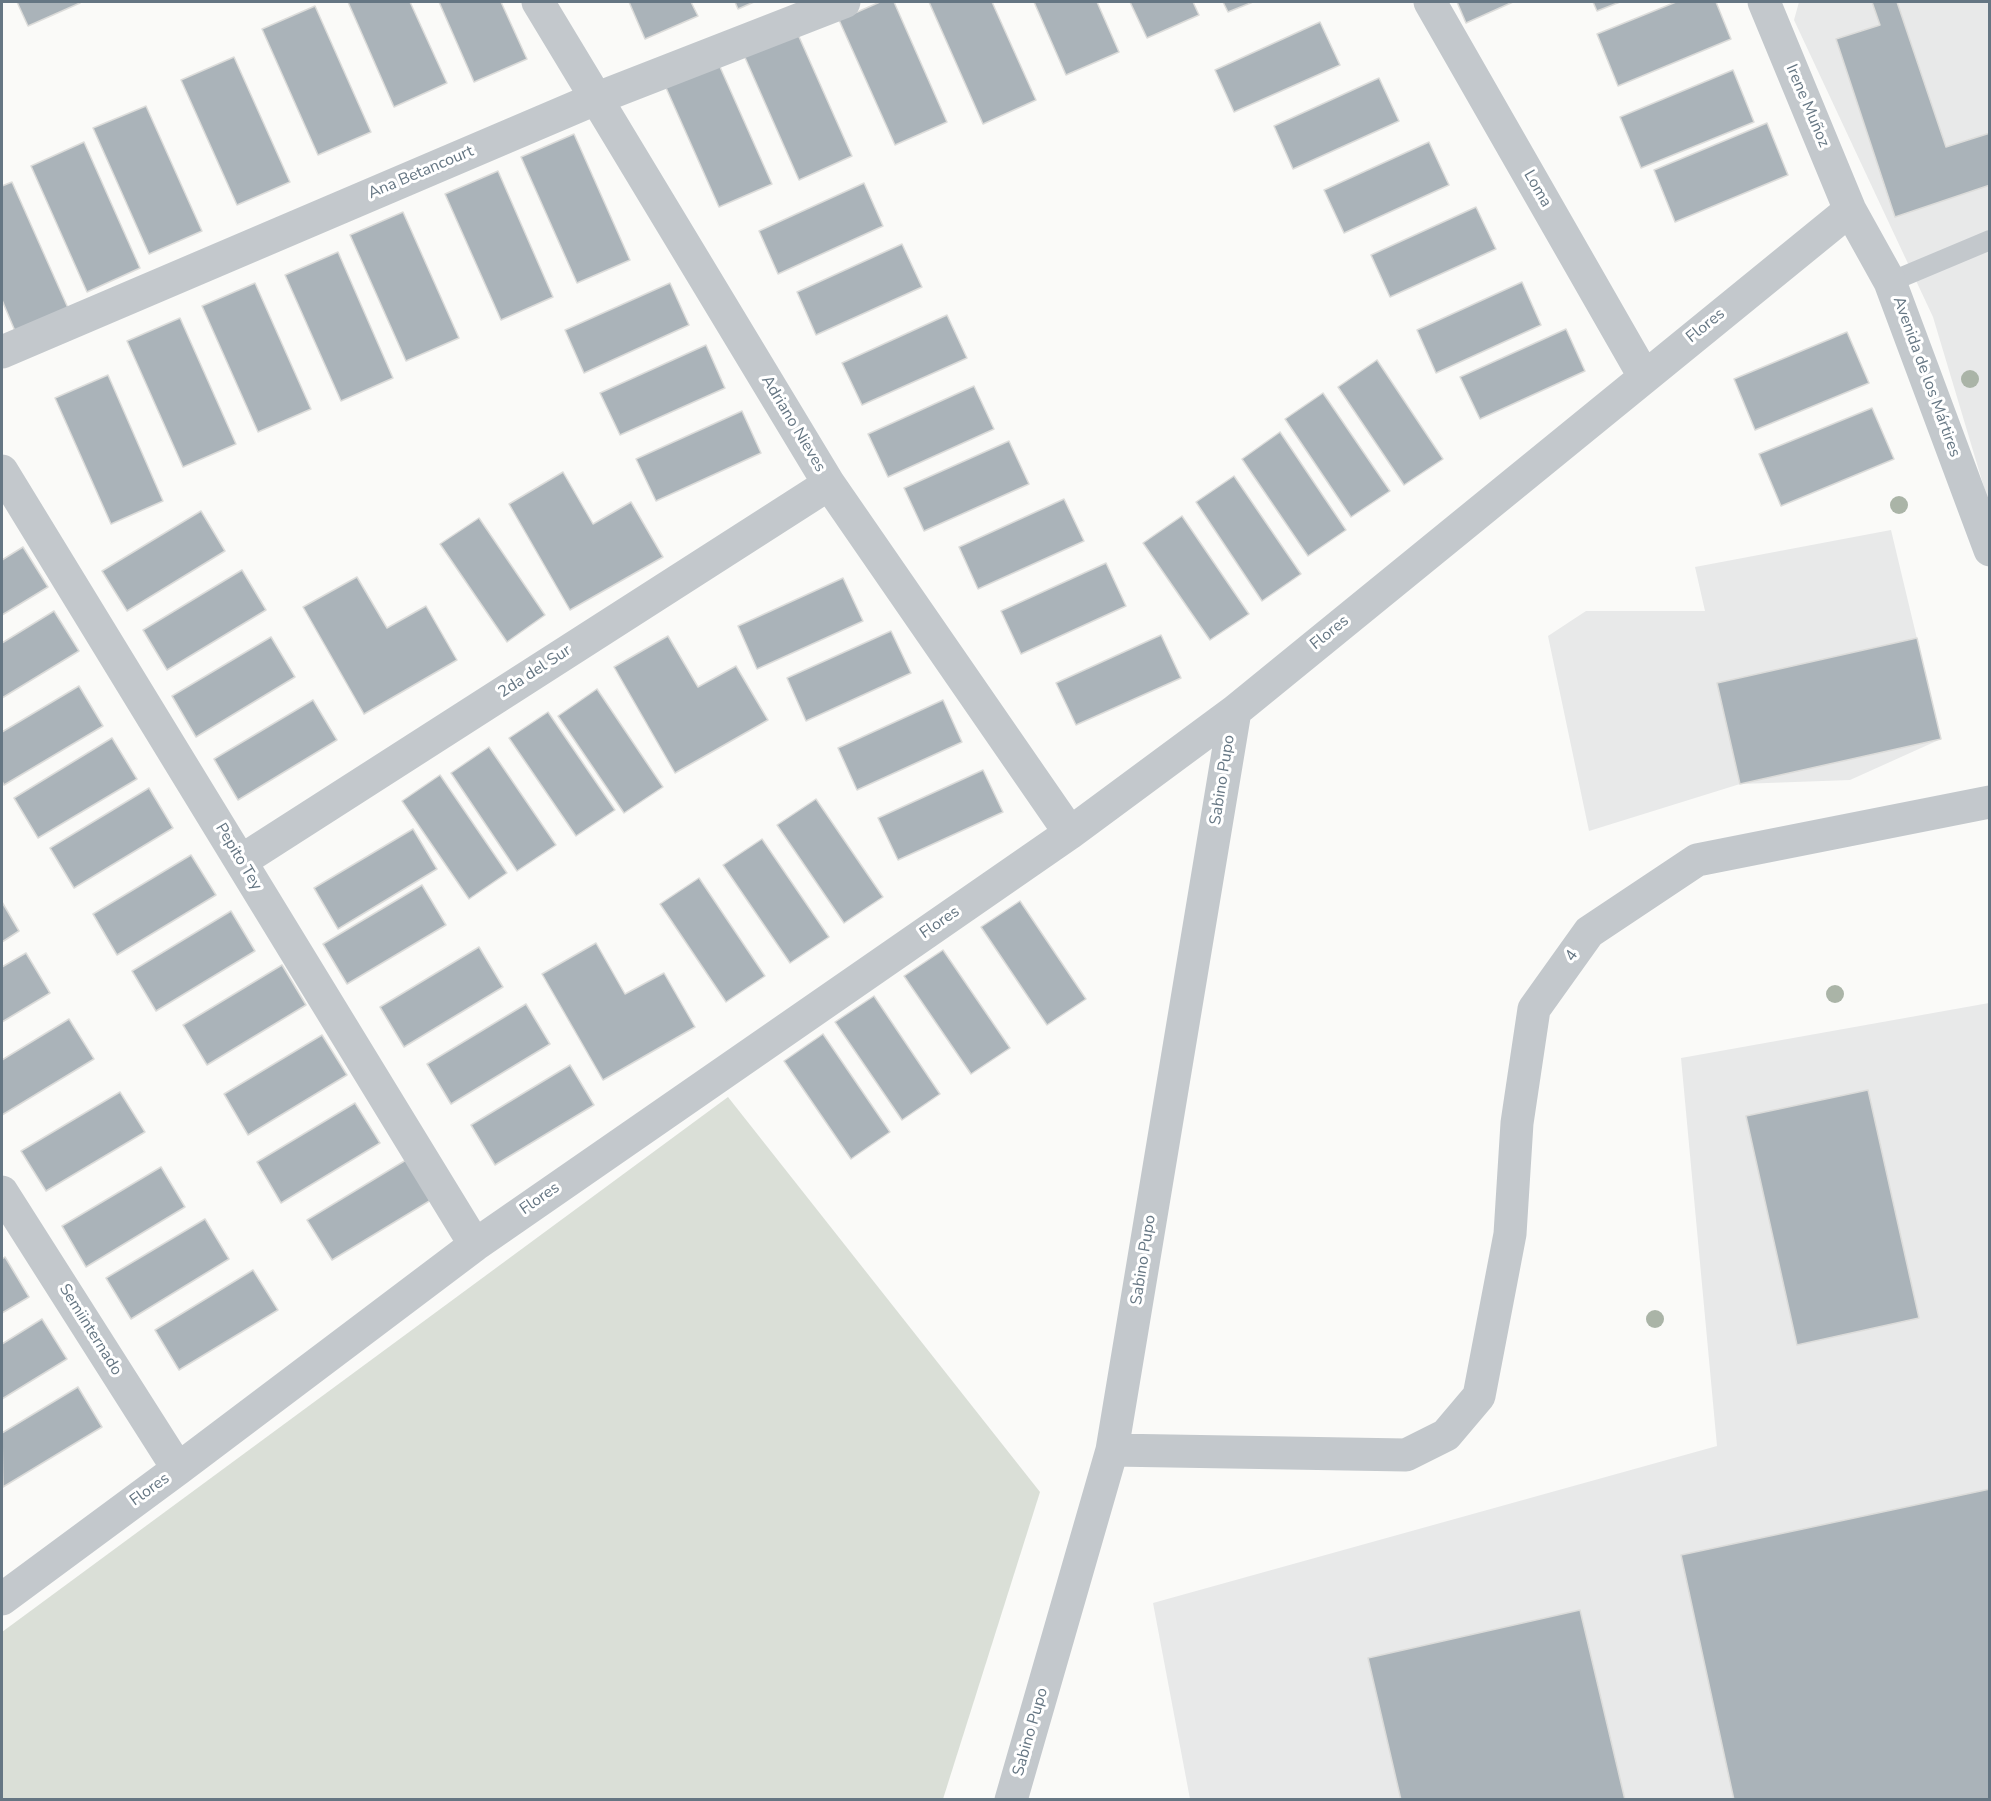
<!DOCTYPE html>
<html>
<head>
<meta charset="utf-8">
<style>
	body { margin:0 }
	#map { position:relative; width:1991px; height:1801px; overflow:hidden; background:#fafaf8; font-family:"Nunito Sans",sans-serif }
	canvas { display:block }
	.frame { position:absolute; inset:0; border:3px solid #657683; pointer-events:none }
</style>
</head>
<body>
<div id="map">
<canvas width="1991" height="1801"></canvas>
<div class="frame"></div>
</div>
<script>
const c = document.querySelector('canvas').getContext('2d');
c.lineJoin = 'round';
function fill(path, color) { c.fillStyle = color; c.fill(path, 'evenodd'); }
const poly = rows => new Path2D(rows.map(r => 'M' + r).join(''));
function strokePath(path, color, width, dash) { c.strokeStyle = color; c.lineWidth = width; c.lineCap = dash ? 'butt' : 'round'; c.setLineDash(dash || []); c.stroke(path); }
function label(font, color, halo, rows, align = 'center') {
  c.font = font + ' "Nunito Sans",sans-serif'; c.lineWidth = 6; c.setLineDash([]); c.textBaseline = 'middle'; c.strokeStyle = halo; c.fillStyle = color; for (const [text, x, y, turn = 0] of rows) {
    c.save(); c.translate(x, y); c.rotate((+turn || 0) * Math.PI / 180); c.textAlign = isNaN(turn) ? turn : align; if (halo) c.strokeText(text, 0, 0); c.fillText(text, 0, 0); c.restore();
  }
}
fill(poly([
	[1799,2,1989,2,1989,504,1933,317,1794,20],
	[1891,530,1941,739,1850,780,1740,784,1589,831,1548,636,1586,611,1705,611,1695,567],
	[1989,1003,1989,1799,1190,1799,1153,1603,1717,1446,1681,1058]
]), '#e8e9e9');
fill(poly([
	[728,1097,1040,1492,943,1799,2,1799,2,1632]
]), '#dadfd7');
const building = poly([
	[17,2,80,2,80,3,28,26,17,2],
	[348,2,410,2,447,83,394,107,348,2],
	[439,2,501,2,527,59,474,82,439,2],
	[629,2,691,2,698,16,645,39,629,2],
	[735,2,754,2,738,9,735,2],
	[880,2,894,2,947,122,895,145,839,20,880,2],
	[929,2,992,2,1036,100,983,124,929,2],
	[1034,2,1097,2,1119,52,1066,75,1034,2],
	[1130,2,1193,2,1199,15,1147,38,1130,2],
	[1223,2,1253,2,1228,12,1223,2],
	[1457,2,1513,2,1466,23,1457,2],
	[1593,2,1620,2,1597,11,1593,2],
	[1676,2,1716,2,1731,39,1618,86,1597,34,1676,2],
	[1872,2,1897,2,1946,147,1990,133,1990,185,1895,217,1836,39,1880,25,1872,2],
	[315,6,371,132,318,155,262,29,315,6],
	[1320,22,1340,65,1234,112,1215,70,1320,22],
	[796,30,852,156,799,180,743,53,796,30],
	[234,57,290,182,237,205,181,80,234,57],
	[716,58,772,184,719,207,663,81,716,58],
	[1733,70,1754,122,1641,168,1620,117,1733,70],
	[1379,78,1399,121,1293,169,1274,126,1379,78],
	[146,106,202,231,149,254,93,128,146,106],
	[1767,123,1788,175,1675,222,1654,170,1767,123],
	[574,134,630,260,577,283,521,157,574,134],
	[84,142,140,268,87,292,31,166,84,142],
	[1429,142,1449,185,1344,233,1324,190,1429,142],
	[498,171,553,297,501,320,445,194,498,171],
	[12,182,68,308,15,331,2,300,2,186,12,182],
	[864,183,883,226,778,274,759,231,864,183],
	[1476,207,1496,249,1390,297,1371,255,1476,207],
	[403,212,459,338,406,361,350,235,403,212],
	[902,244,922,287,816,335,797,292,902,244],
	[338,252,393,378,341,401,285,275,338,252],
	[1522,282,1541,325,1436,373,1417,330,1522,282],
	[255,283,311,409,258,432,202,306,255,283],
	[670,283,689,325,584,373,565,330,670,283],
	[947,315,967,358,862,405,842,363,947,315],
	[180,318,236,444,183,467,127,341,180,318],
	[1566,329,1585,371,1480,419,1460,377,1566,329],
	[1847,332,1869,383,1755,430,1734,379,1847,332],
	[706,345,725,388,620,435,600,393,706,345],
	[1377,360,1443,459,1404,485,1338,387,1377,360],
	[108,375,163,501,111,524,55,398,108,375],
	[974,386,994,429,888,477,868,434,974,386],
	[1323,393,1390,491,1351,517,1285,419,1323,393],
	[1872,408,1894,459,1781,506,1759,454,1872,408],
	[742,411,761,453,656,501,636,459,742,411],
	[1280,432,1346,530,1308,556,1242,459,1280,432],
	[1009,441,1029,484,924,531,904,488,1009,441],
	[563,472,593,524,631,502,663,557,570,610,509,504,563,472],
	[1234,476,1301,574,1262,601,1196,502,1234,476],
	[1064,499,1084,541,978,589,959,547,1064,499],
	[201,511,225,551,127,611,102,571,201,511],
	[1182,516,1249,614,1210,640,1143,543,1182,516],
	[479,518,545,615,507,642,440,544,479,518],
	[23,547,48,587,2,615,2,560,23,547],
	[1106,563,1126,606,1021,654,1001,611,1106,563],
	[242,570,266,610,167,670,143,630,242,570],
	[357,577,387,628,426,606,457,660,364,714,303,607,357,577],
	[843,578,863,621,757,669,738,626,843,578],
	[54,611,79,651,2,698,2,643,54,611],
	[891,631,911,673,806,721,787,678,891,631],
	[1161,635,1181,678,1076,725,1056,683,1161,635],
	[668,636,698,687,736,666,768,720,675,773,614,667,668,636],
	[271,637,295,677,196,737,172,696,271,637],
	[1917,638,1941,739,1740,784,1717,683,1917,638],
	[79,686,103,726,4,785,2,781,2,732,79,686],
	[597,689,663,787,624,813,558,716,597,689],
	[313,700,337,740,238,800,214,759,313,700],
	[943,700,962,742,857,790,838,748,943,700],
	[548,712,615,810,576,836,509,738,548,712],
	[112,738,137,779,38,838,14,798,112,738],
	[489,747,556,845,517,871,451,773,489,747],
	[983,770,1003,812,898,860,878,818,983,770],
	[440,775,507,873,469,899,402,801,440,775],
	[149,788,173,828,74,888,50,848,149,788],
	[816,799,883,897,844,923,777,825,816,799],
	[413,829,437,869,338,929,314,888,413,829],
	[762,839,829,937,790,963,723,865,762,839],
	[191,855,216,895,117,955,93,914,191,855],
	[699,878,765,976,726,1002,660,904,699,878],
	[422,885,446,925,347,984,323,944,422,885],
	[1020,901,1086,999,1047,1025,981,927,1020,901],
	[2,902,19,931,2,942,2,902],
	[231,911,255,951,156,1011,132,971,231,911],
	[596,943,625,994,664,973,695,1027,603,1080,542,974,596,943],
	[479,947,503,987,404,1047,380,1007,479,947],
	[943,950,1010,1048,971,1074,904,976,943,950],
	[26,953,50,993,2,1022,2,967,26,953],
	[282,965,306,1005,207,1065,183,1025,282,965],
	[874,996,940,1094,902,1120,835,1022,874,996],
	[526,1004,550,1044,451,1104,427,1064,526,1004],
	[69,1019,94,1059,2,1115,2,1060,69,1019],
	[823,1034,890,1132,851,1159,784,1061,823,1034],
	[322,1035,347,1075,248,1135,224,1094,322,1035],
	[570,1065,594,1105,495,1165,471,1125,570,1065],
	[1868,1090,1919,1318,1797,1345,1746,1116,1868,1090],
	[120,1092,145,1132,46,1191,21,1151,120,1092],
	[355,1103,380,1143,281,1203,257,1162,355,1103],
	[406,1160,431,1200,332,1260,307,1220,406,1160],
	[161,1167,185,1207,86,1267,62,1226,161,1167],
	[205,1219,229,1259,131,1319,106,1278,205,1219],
	[5,1257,29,1297,2,1313,2,1259,5,1257],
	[253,1270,278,1310,179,1370,155,1330,253,1270],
	[42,1319,67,1359,2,1399,2,1344,42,1319],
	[78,1387,102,1427,3,1487,2,1433,78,1387],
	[1990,1489,1990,1800,1734,1800,1681,1555,1990,1489],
	[1580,1610,1625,1800,1401,1800,1368,1658,1580,1610]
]);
fill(building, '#aab3b9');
strokePath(building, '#dcdcda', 1.5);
strokePath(poly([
	[1890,282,1990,240]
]), '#c3c8cc', 20);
strokePath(poly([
	[538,2,829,484,1070,833],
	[1430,2,1644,376],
	[1764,2,1850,210,1890,282,1990,550],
	[2,352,595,99,844,2],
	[2,471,475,1245],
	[241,861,829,484],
	[2,1192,178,1469],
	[1112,1450,1406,1455,1446,1435,1479,1396,1510,1234,1517,1123,1534,1009,1589,932,1697,860,1990,802],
	[2,1599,178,1469,475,1245,1070,833,1235,711,1850,210],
	[1011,1800,1112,1450,1235,711]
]), '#c3c8cc', 33);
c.fillStyle = '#aab4a7';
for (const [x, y] of [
	[1970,379],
	[1899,505],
	[1835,994],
	[1655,1319]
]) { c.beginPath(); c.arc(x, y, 9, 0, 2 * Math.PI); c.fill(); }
label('16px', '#657683', '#fff', [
	["Irene Muñoz",1807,106,67],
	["Ana Betancourt",421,173,-23],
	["Loma",1537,189,60],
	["Flores",1706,326,-39],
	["Avenida de los Mártires",1926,377,70],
	["Adriano Nieves",793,424,59],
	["Flores",1330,633,-39],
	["2da del Sur",535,672,-33],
	["Sabino Pupo",1223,780,-81],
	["Pepito Tey",238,857,59],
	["Flores",940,923,-35],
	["4",1572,956,-55],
	["Flores",540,1199,-35],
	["Sabino Pupo",1144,1260,-81],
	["Semiinternado",90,1330,58],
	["Flores",150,1490,-36],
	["Sabino Pupo",1031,1732,-74]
]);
</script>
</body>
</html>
